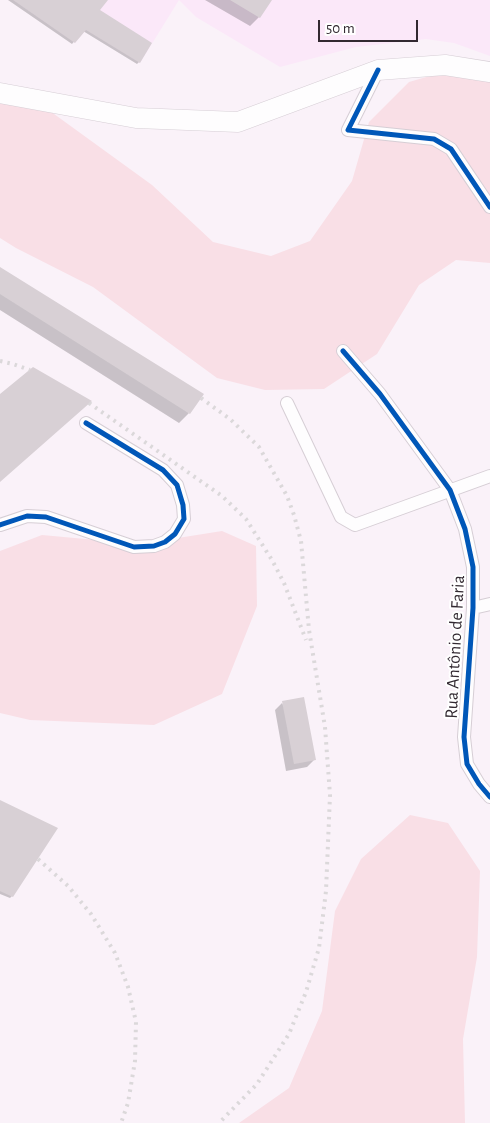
<!DOCTYPE html>
<html>
<head>
<meta charset="utf-8">
<style>
	body { margin:0 }
	#map { position:relative; width:490px; height:1123px; overflow:hidden; background:#faf2f9; font-family:"Alegreya Sans",sans-serif }
	canvas { display:block }
	.scale { position:absolute; left:318px; top:20px; width:100px; height:22px; box-sizing:border-box; border:2px solid #322931; border-top:0; padding-left:6px; font-size:15px; line-height:18px; white-space:nowrap; color:#322931; -webkit-text-stroke:4px #fff; paint-order:stroke }
</style>
</head>
<body>
<div id="map">
<canvas width="490" height="1123"></canvas>
<div class="scale">50 m</div>
</div>
<script>
const c = document.querySelector('canvas').getContext('2d');
c.lineJoin = 'round';
function fill(path, color) { c.fillStyle = color; c.fill(path, 'evenodd'); }
const poly = rows => new Path2D(rows.map(r => 'M' + r).join(''));
function strokePath(path, color, width, dash) { c.strokeStyle = color; c.lineWidth = width; c.lineCap = dash ? 'butt' : 'round'; c.setLineDash(dash || []); c.stroke(path); }
function label(font, color, halo, rows, align = 'center') {
  c.font = font + ' "Alegreya Sans",sans-serif'; c.lineWidth = 4; c.setLineDash([]); c.textBaseline = 'middle'; c.strokeStyle = halo; c.fillStyle = color; for (const [text, x, y, turn = 0] of rows) {
    c.save(); c.translate(x, y); c.rotate((+turn || 0) * Math.PI / 180); c.textAlign = isNaN(turn) ? turn : align; if (halo) c.strokeText(text, 0, 0); c.fillText(text, 0, 0); c.restore();
  }
}
fill(poly([
	[13,0,179,0,140,63,86,30,75,43],
	[179,0,490,0,490,56,454,43,426,39,356,47,280,67,196,17]
]), '#fbe8f9');
fill(poly([
	[454,69,490,70,490,263,456,260,419,285,377,354,324,389,265,390,217,378,93,287,16,248,0,238,0,95,32,98,152,185,213,242,271,256,310,241,352,181,369,122,409,82],
	[222,531,256,546,257,606,222,694,154,725,30,720,0,713,0,551,42,535,140,544],
	[410,815,448,823,480,871,477,957,463,1039,465,1123,239,1123,289,1088,322,1011,335,911,361,859]
]), '#f9dfe6');
fill(poly([
	[8,0,103,0,98,11,139,62,137,64,83,31,72,44],
	[205,0,270,0,259,17,250,26],
	[0,268,189,413,179,423,0,310],
	[282,703,314,760,307,767,286,771,275,710],
	[0,802,12,896,10,898,0,894]
]), '#0003');
fill(poly([
	[13,0,108,0,100,10,152,43,140,63,86,30,75,43],
	[230,0,272,0,260,18],
	[0,267,204,394,190,414,0,294],
	[33,367,92,401,0,482,0,394],
	[304,697,316,760,294,764,282,701],
	[0,800,58,828,13,897,0,891]
]), '#d8d0d5');
const minor = poly([
	[378,70,348,130,434,139,451,149,490,207],
	[343,351,380,394,450,490,465,529,473,567,473,608,464,737,467,764,479,784,490,797],
	[287,403,341,517,355,525,490,476],
	[0,525,27,516,46,517,134,547,154,546,165,542,175,534,184,519,183,505,177,485,163,470,86,423],
	[473,608,490,604]
]);
const primary = poly([
	[0,93,136,118,238,122,378,70,445,65,490,72]
]);
strokePath(minor, '#d6ced5', 14);
strokePath(primary, '#d6ced5', 21);
strokePath(minor, '#fefdfe', 12);
strokePath(primary, '#fefdfe', 20);
strokePath(poly([
	[0,361,13,364,30,370],
	[201,398,230,419,259,447,287,496,294,515,301,541,309,630,325,727,330,795,326,891,319,948,306,992,289,1034,257,1084,219,1123],
	[89,403,222,496,246,519,272,560,284,583,306,640],
	[38,859,68,886,91,914,115,953,128,987,136,1022,135,1061,128,1103,121,1123]
]), '#dbd8da', 4, [2.5, 5]);
strokePath(poly([
	[378,70,348,130,434,139,451,149,490,207],
	[343,351,380,394,450,490,465,529,473,567,473,608,464,737,467,764,479,784,490,797],
	[0,525,27,516,46,517,134,547,154,546,165,542,175,534,184,519,183,505,177,485,163,470,86,423]
]), '#0057b8', 5);
label('18px', '#322931', '#fff', [
	["Rua Antônio de Faria",455,647,-87]
]);
</script>
</body>
</html>
